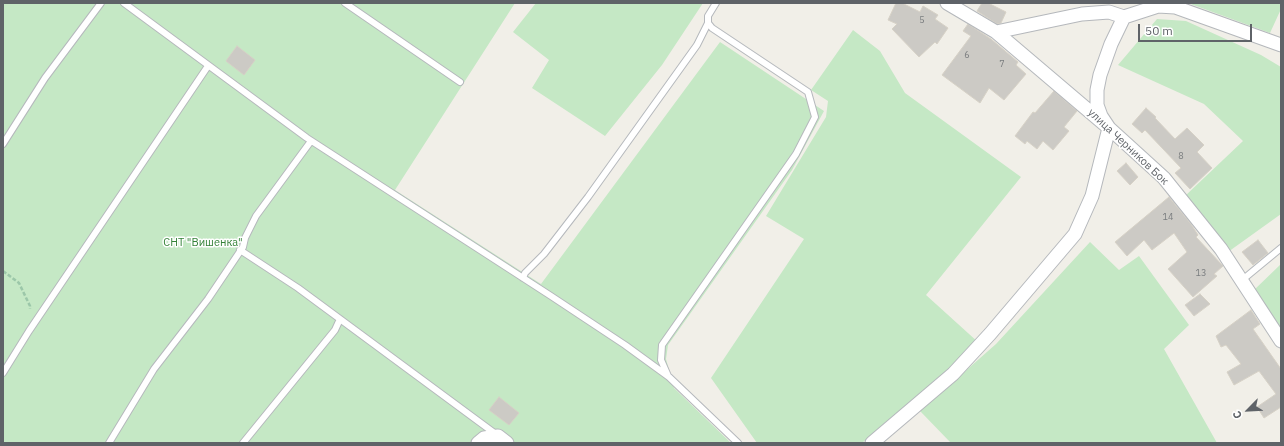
<!DOCTYPE html>
<html>
<head>
<meta charset="utf-8">
<style>
	body { margin:0 }
	#map { position:relative; width:1284px; height:446px; overflow:hidden; background:#f1efe8; font-family:"IBM Plex Sans",sans-serif }
	canvas { display:block }
	.frame { position:absolute; inset:0; border:4px solid #5f6368; pointer-events:none }
	.north { position:absolute; left:1228px; top:390px; width:40px; height:40px; -webkit-text-stroke:3px #fff; paint-order:stroke; rotate:246deg; font-size:11px; font-weight:700; line-height:16px; text-align:center; color:#5f6368 }
	.north::after { content:''; display:block; margin:auto; width:14px; height:18px; background:#5f6368; clip-path:polygon(50% 0,100% 100%,50% 72%,0 100%) }
	.scale { position:absolute; left:1138px; top:24px; width:114px; height:18px; box-sizing:border-box; border:2px solid #5f6368; border-top:0; padding-left:5px; font-size:12px; line-height:14px; white-space:nowrap; color:#5f6368; -webkit-text-stroke:3px #fff; paint-order:stroke }
</style>
</head>
<body>
<div id="map">
<canvas width="1284" height="446"></canvas>
<div class="frame"></div>
<div class="north">С</div>
<div class="scale">50 m</div>
</div>
<script>
const c = document.querySelector('canvas').getContext('2d');
c.lineJoin = 'round';
function fill(path, color) { c.fillStyle = color; c.fill(path, 'evenodd'); }
const poly = rows => new Path2D(rows.map(r => 'M' + r).join(''));
function strokePath(path, color, width, dash) { c.strokeStyle = color; c.lineWidth = width; c.lineCap = dash ? 'butt' : 'round'; c.setLineDash(dash || []); c.stroke(path); }
function label(font, color, halo, rows, align = 'center') {
  c.font = font + ' "IBM Plex Sans",sans-serif'; c.lineWidth = 3; c.setLineDash([]); c.textBaseline = 'middle'; c.strokeStyle = halo; c.fillStyle = color; for (const [text, x, y, turn = 0] of rows) {
    c.save(); c.translate(x, y); c.rotate((+turn || 0) * Math.PI / 180); c.textAlign = isNaN(turn) ? turn : align; if (halo) c.strokeText(text, 0, 0); c.fillText(text, 0, 0); c.restore();
  }
}
fill(poly([
	[3,3,515,3,395,190,541,284,720,42,824,111,792,170,668,345,666,359,674,388,731,443,3,443],
	[536,3,703,3,662,65,605,136,532,88,549,60,513,32],
	[1188,3,1281,3,1281,9,1270,33],
	[1157,19,1186,21,1261,55,1281,67,1281,214,1228,252,1185,196,1243,141,1204,104,1118,65],
	[853,30,880,51,905,93,1021,177,926,295,979,343,862,443,757,443,711,378,804,239,766,216,826,117,828,101,811,90],
	[1090,242,1119,270,1139,256,1189,325,1164,349,1217,443,951,443,920,411,996,344],
	[1281,264,1281,331,1253,291]
]), '#c5e8c5');
const building = poly([
	[896,3,902,3,920,12,923,6,938,15,935,19,948,28,937,44,935,42,919,57,892,29,897,24,888,20,896,3],
	[982,3,988,3,1006,12,1001,23,997,24,977,11,982,3],
	[968,24,991,39,1018,62,1016,65,1026,74,1004,100,989,88,980,103,942,75,971,36,963,31,968,24],
	[237,46,255,60,244,75,226,61,237,46],
	[1054,91,1077,111,1064,127,1069,131,1053,150,1043,141,1037,149,1027,141,1025,144,1015,136,1033,112,1035,113,1054,91],
	[1146,108,1156,117,1155,118,1175,139,1187,128,1204,145,1197,152,1212,168,1190,189,1175,173,1181,168,1145,130,1142,133,1132,124,1146,108],
	[1126,163,1138,177,1130,185,1117,171,1126,163],
	[1169,197,1191,224,1198,235,1196,237,1223,266,1214,274,1217,276,1193,297,1168,269,1187,252,1174,233,1152,250,1144,240,1127,256,1115,242,1169,197],
	[1258,240,1268,253,1253,265,1242,252,1258,240],
	[1200,294,1210,304,1194,316,1185,305,1200,294],
	[1251,310,1260,324,1253,329,1281,369,1281,407,1264,418,1257,407,1276,394,1259,371,1234,385,1227,372,1241,364,1226,345,1221,347,1216,336,1251,310],
	[499,397,519,413,509,425,489,410,499,397]
]);
fill(building, '#cccac5');
strokePath(building, '#d6d1c6', 1);
const service = poly([
	[124,3,307,138,551,296,625,345,669,377,738,443],
	[345,3,460,82],
	[3,144,45,78,101,3],
	[240,250,298,288,497,435],
	[523,278,525,273,544,254,588,197,697,45,708,23],
	[1241,281,1281,248],
	[3,373,29,331,208,66],
	[668,376,661,360,662,345,796,154,815,117,808,92,712,28,708,23,708,16,716,3],
	[109,443,154,369,208,299,243,247,245,238,256,216,311,141],
	[243,443,335,330,340,319]
]);
const minor = poly([
	[947,3,996,32,1109,128,1164,178,1221,249,1281,341],
	[996,32,1082,14,1109,12,1124,17,1158,6,1175,7,1281,45],
	[478,443,484,438,498,436,507,443],
	[872,443,953,374,990,334,1075,234,1092,196,1109,128,1101,116,1097,105,1097,90,1100,75,1111,44,1124,17]
]);
strokePath(service, '#b5b8bc', 8);
strokePath(minor, '#b5b8bc', 15);
strokePath(poly([
	[3,271,19,283,30,306,30,309]
]), '#9cc7a9', 2.5, [4, 2]);
strokePath(service, '#fff', 6);
strokePath(minor, '#fff', 13);
label('9px', '#7a7d7f', null, [
	["5",922,20],
	["6",967,55],
	["7",1002,64],
	["8",1181,156],
	["14",1168,217],
	["13",1201,273]
]);
label('11px', '#5f6368', '#fff', [
	["улица Черников Бок",1128,147,43]
]);
label('11px', '#348238', '#fff', [
	["СНТ \"Вишенка\"",203,243]
]);
</script>
</body>
</html>
